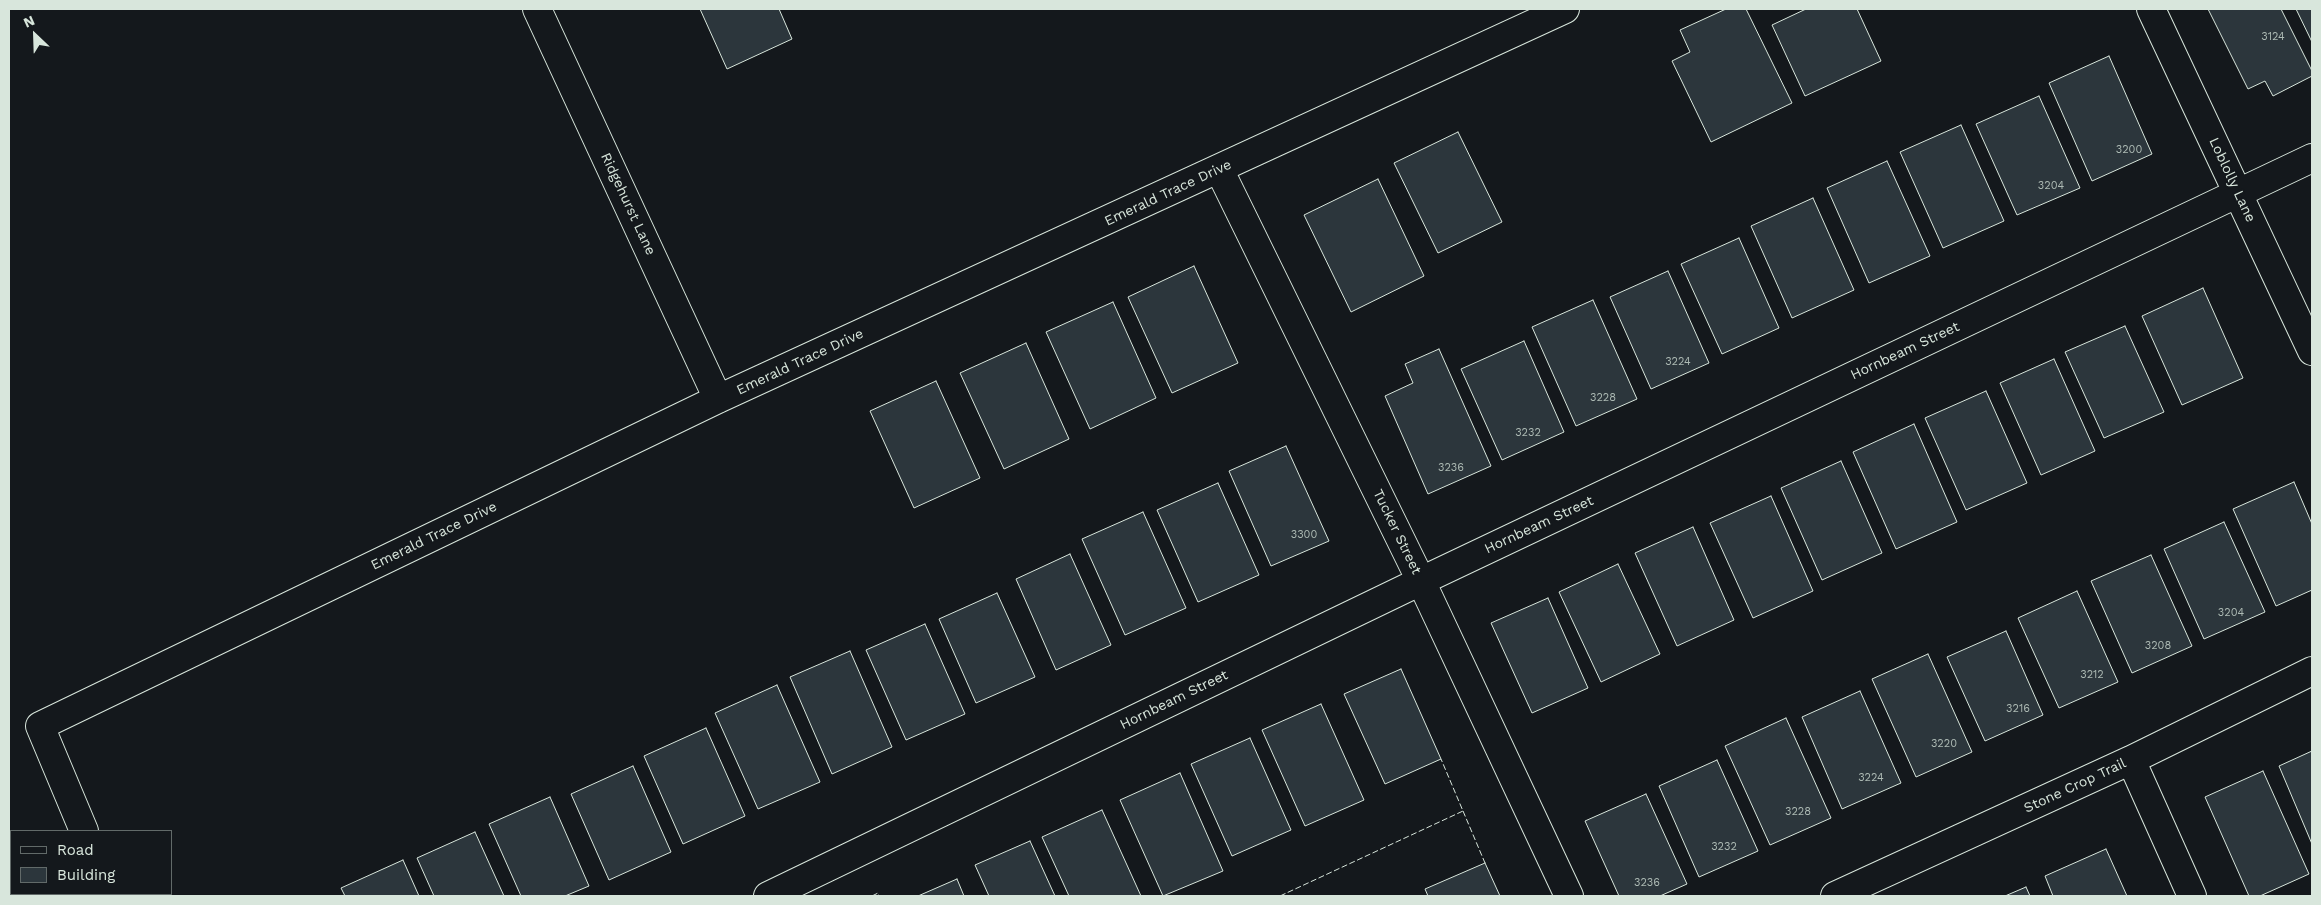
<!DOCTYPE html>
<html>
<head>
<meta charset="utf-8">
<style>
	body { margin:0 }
	#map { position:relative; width:2321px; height:905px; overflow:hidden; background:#14181c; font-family:"Work Sans",sans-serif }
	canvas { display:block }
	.frame { position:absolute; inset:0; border:10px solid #d8e6dc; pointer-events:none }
	.legend { position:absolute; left:10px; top:830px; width:162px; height:65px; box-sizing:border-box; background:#14181c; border:1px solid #626a69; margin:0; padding:6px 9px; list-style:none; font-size:15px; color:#d8e6dc }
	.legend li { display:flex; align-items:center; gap:10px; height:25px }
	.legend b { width:25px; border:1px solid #626a69 }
	.north { position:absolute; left:10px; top:10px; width:50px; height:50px; -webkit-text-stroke:4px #14181c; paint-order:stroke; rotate:336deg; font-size:14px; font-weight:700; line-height:20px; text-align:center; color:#d8e6dc }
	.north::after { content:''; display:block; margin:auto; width:18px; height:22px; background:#d8e6dc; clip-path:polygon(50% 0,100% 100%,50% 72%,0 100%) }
</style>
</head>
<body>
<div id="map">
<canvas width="2321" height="905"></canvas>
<div class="frame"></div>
<ul class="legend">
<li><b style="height:6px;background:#14181c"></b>Road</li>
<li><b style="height:14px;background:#2c363c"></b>Building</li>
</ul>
<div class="north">N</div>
</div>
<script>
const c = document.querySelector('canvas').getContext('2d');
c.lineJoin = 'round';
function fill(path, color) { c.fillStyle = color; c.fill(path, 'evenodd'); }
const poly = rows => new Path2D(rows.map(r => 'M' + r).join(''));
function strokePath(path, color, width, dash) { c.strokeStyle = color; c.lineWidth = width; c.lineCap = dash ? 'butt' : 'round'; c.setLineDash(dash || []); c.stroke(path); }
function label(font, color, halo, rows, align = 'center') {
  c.font = font + ' "Work Sans",sans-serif'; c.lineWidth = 4; c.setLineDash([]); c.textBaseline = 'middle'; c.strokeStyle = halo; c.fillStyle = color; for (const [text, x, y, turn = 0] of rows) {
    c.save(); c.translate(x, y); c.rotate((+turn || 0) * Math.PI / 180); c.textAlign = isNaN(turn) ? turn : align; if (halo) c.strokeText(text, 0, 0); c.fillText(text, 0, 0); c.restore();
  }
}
const building = poly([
	[700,9,779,9,792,39,727,69,700,9],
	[1726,9,1746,9,1792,103,1711,142,1672,61,1690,52,1680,30,1726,9],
	[1806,9,1857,9,1881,61,1805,96,1772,25,1806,9],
	[2208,9,2281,9,2312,71,2312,76,2273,96,2265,81,2248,89,2208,9],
	[2296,9,2312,9,2312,42,2296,9],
	[2109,56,2152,154,2092,181,2049,83,2109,56],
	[2039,96,2080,188,2017,215,1976,124,2039,96],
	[1961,125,2004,221,1943,248,1900,152,1961,125],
	[1458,132,1502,222,1438,253,1394,163,1458,132],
	[1887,161,1930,256,1869,283,1827,188,1887,161],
	[1378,179,1424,276,1351,312,1304,215,1378,179],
	[1813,198,1854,290,1792,318,1751,226,1813,198],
	[1739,238,1779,328,1722,354,1681,264,1739,238],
	[1194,266,1238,363,1172,393,1128,297,1194,266],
	[1668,271,1709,363,1651,389,1610,297,1668,271],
	[2203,288,2243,378,2182,405,2142,316,2203,288],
	[1593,300,1637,399,1576,426,1532,327,1593,300],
	[1113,302,1156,398,1090,429,1046,332,1113,302],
	[2125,326,2164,412,2104,438,2065,352,2125,326],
	[1524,341,1564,432,1502,460,1461,369,1524,341],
	[1026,343,1069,439,1004,469,960,373,1026,343],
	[1439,349,1491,466,1428,494,1385,396,1413,383,1405,364,1439,349],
	[2054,359,2095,451,2041,475,2000,383,2054,359],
	[936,381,980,478,914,508,870,411,936,381],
	[1986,391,2027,483,1966,510,1925,418,1986,391],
	[1914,424,1957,522,1896,549,1853,452,1914,424],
	[1286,446,1329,541,1271,566,1229,471,1286,446],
	[1841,461,1882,553,1822,580,1781,488,1841,461],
	[2294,482,2312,524,2312,590,2276,606,2233,509,2294,482],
	[1218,483,1259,575,1198,602,1157,510,1218,483],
	[1771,496,1813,591,1753,618,1710,523,1771,496],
	[1143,512,1186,608,1125,635,1082,539,1143,512],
	[2224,522,2265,612,2204,639,2164,549,2224,522],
	[1693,527,1734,620,1677,646,1635,553,1693,527],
	[1070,554,1111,645,1056,670,1016,579,1070,554],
	[2151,555,2192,646,2132,673,2091,581,2151,555],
	[1618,564,1660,654,1601,682,1559,592,1618,564],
	[2077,591,2118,682,2059,708,2018,618,2077,591],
	[997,593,1035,677,976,703,939,619,997,593],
	[1548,598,1588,688,1532,713,1491,623,1548,598],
	[925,624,965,714,906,740,866,650,925,624],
	[2006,631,2043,715,1985,741,1947,657,2006,631],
	[850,651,892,747,832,774,790,677,850,651],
	[1928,654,1972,752,1916,777,1872,679,1928,654],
	[1401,669,1441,759,1385,784,1344,694,1401,669],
	[777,685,820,782,758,809,715,713,777,685],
	[1860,691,1901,783,1842,809,1802,717,1860,691],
	[1321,704,1364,800,1305,826,1262,730,1321,704],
	[1786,718,1831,818,1770,845,1725,746,1786,718],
	[706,728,745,816,683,844,644,756,706,728],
	[1250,738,1291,830,1232,856,1191,764,1250,738],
	[2312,751,2312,844,2279,766,2312,751],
	[1717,760,1758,851,1699,877,1659,786,1717,760],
	[633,766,671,852,609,880,571,794,633,766],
	[2263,771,2309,874,2260,896,2249,896,2205,797,2263,771],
	[1180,773,1223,871,1163,896,1120,800,1180,773],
	[1646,794,1687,884,1660,896,1619,896,1585,821,1646,794],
	[550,797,589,886,565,896,521,896,489,824,550,797],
	[1102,810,1141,896,1069,896,1042,837,1102,810],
	[475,832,504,896,434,896,417,858,475,832],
	[1030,841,1055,896,989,896,975,865,1030,841],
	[2106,849,2127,896,2053,896,2045,876,2106,849],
	[403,860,419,896,345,896,341,888,403,860],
	[1485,863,1500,896,1428,896,1425,889,1485,863],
	[957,879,964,896,918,896,957,879],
	[2026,887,2030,896,2005,896,2026,887]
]);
fill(building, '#2c363c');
strokePath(building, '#d8e6dc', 1);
const street = poly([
	[537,9,718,399],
	[2151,9,2312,351],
	[1219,169,1421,581,1569,896],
	[2131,760,2192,896],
	[84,831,40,726,718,399,1565,9],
	[111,894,112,896],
	[768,896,1421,581,2312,158],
	[1835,896,2131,760,2312,671]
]);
strokePath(street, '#d8e6dc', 30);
strokePath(street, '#14181c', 28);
strokePath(poly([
	[1463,811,1485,863],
	[872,896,878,893,879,896],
	[1280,896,1463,811,1441,759]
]), '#d8e6dc', 1, [6, 2.5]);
label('11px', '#adbab4', null, [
	["3124",2273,37],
	["3200",2129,150],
	["3204",2051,186],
	["3224",1678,362],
	["3228",1603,398],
	["3232",1528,433],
	["3236",1451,468],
	["3300",1304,535],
	["3204",2231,613],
	["3208",2158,646],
	["3212",2092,675],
	["3216",2018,709],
	["3220",1944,744],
	["3224",1871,778],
	["3228",1798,812],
	["3232",1724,847],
	["3236",1647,883]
]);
label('14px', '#d8e6dc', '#14181c', [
	["Loblolly Lane",2232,180,65],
	["Emerald Trace Drive",1168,193,-25],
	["Ridgehurst Lane",628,204,65],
	["Hornbeam Street",1905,351,-25],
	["Emerald Trace Drive",800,362,-25],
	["Hornbeam Street",1539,525,-25],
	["Tucker Street",1397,532,64],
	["Emerald Trace Drive",434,536,-26],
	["Hornbeam Street",1174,700,-26],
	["Stone Crop Trail",2075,786,-25]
]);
</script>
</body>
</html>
